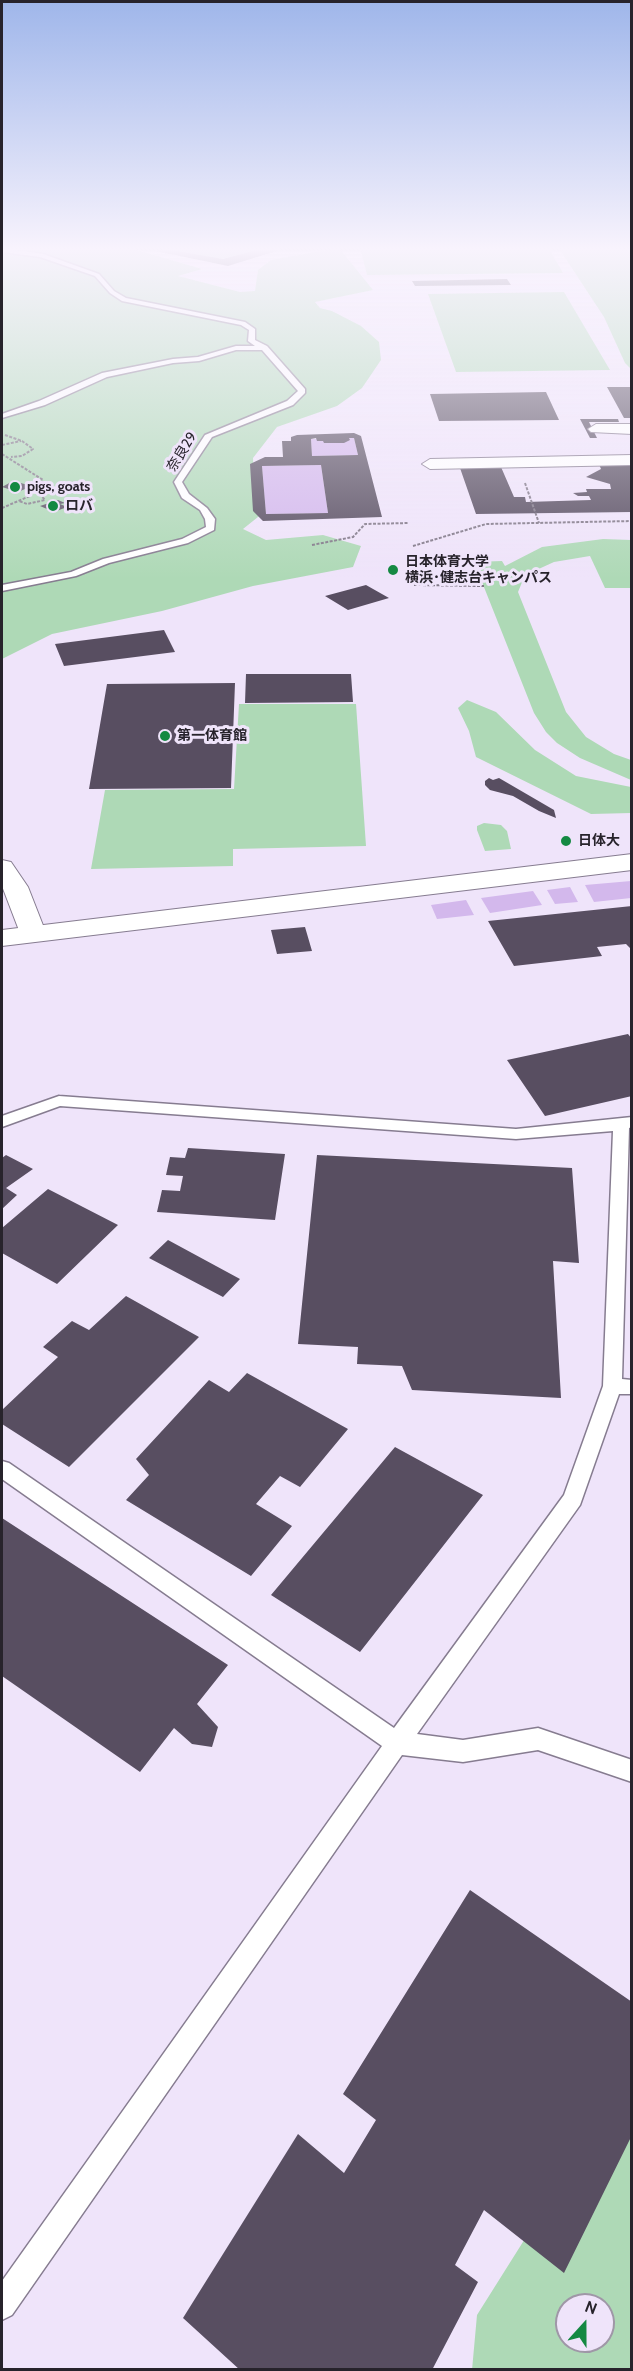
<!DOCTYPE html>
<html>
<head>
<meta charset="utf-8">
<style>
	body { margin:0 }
	#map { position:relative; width:633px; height:2371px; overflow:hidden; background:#efe4fa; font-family:Cabin,sans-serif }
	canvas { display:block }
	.frame { position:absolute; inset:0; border:3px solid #27232b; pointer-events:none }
	.north { position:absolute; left:555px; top:2293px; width:60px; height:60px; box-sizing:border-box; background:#efe4fa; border:2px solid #9f97a7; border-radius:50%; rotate:21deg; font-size:16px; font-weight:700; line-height:24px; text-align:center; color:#27232b }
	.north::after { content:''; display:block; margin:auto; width:21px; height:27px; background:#148942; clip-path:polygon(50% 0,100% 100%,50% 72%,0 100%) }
</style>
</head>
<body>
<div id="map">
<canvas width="633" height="2371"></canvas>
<div class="frame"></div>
<div class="north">N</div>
</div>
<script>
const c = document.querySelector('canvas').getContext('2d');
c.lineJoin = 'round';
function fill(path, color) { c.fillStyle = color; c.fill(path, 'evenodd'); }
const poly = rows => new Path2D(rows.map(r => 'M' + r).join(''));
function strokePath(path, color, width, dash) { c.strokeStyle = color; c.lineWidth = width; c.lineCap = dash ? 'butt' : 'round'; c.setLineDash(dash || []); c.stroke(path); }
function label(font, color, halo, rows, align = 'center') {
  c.font = font + ' Cabin,"Noto Sans JP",sans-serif'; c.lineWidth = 6; c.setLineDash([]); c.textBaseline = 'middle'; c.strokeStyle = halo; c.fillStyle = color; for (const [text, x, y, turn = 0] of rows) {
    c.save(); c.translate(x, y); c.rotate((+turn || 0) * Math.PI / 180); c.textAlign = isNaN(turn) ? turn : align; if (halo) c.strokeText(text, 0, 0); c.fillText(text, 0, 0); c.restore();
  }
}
fill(poly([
	[2,247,126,247,202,269,178,276,240,292,255,291,258,270,271,260,339,248,373,290,315,302,320,308,332,311,361,326,379,342,381,360,362,388,337,406,277,427,253,458,254,486,263,513,243,529,266,540,323,535,361,546,353,567,253,586,162,611,52,634,2,659],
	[157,247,268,247,227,259,201,257],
	[360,247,548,247,563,273,367,275],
	[558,247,631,247,631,369,625,363,604,317],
	[564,292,610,370,456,372,428,294],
	[603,539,631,540,631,588,605,588,590,556,554,562,532,572,523,580,518,592,566,712,586,737,614,754,631,760,631,780,580,758,557,743,546,732,534,713,474,562,502,561,505,566,542,547],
	[467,700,496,712,535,750,576,776,631,787,631,813,591,814,476,757,469,731,458,708],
	[239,704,356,704,366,846,233,849,233,866,91,869,105,790,234,789],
	[484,823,501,825,507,831,511,849,485,851,477,830,477,826],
	[631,2091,631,2369,472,2370,477,2315,611,2102],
	[567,2305,603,2305,603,2341,567,2341]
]), '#aed9b6');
fill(poly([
	[354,438,358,455,312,456,311,439],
	[321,465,328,513,266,514,262,466],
	[631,881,631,898,594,902,585,885],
	[570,887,578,902,555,904,547,890],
	[533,891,542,905,490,913,481,898],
	[466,900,474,915,437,919,431,905]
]), '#d3b8ec');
fill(poly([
	[270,247,286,248,228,266,156,251,164,249,223,259],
	[507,279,511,285,415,286,412,281],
	[607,387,632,387,632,418,624,418],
	[546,392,559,420,439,421,430,394],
	[580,419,618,419,619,422,589,422,597,438,590,438],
	[354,433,361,436,382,517,263,521,253,511,250,464,265,457,283,457,282,441,291,441,291,437,297,435],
	[316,438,317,441,323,441,324,443,344,443,350,440,349,438,354,438,358,455,312,456,311,439],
	[321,465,328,513,266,514,262,466],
	[632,461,632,512,476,514,460,468,501,467,514,497,525,497,526,502,591,500,589,496,578,496,573,493,587,492,586,489,611,489,610,484,586,477,601,469,598,462],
	[13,481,32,486,18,492,2,487],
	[58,500,65,503,60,504,67,507,54,512,40,506],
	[366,585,389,598,348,610,325,596],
	[164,630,175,652,64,666,55,644],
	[246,674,351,674,353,702,245,703],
	[235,683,231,788,89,789,107,684],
	[489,778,493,780,499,778,554,810,556,818,539,811,513,796,490,790,485,785,485,781],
	[632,906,632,950,626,944,597,947,602,956,514,966,488,921],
	[305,927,312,951,277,954,271,930],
	[628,1034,632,1039,632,1096,545,1116,507,1060],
	[188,1148,285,1154,275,1220,157,1212,162,1190,180,1191,183,1176,166,1175,170,1157,185,1158],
	[6,1155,33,1169,6,1188,17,1195,2,1209,2,1158],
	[317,1155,572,1168,579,1263,553,1261,561,1398,412,1390,402,1366,357,1364,358,1347,298,1344],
	[48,1189,118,1225,57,1284,2,1253,2,1228],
	[168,1240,240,1279,223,1297,149,1258],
	[126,1296,199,1337,69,1467,2,1424,2,1410,58,1357,43,1347,72,1321,89,1330],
	[247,1373,348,1429,300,1487,280,1476,256,1504,292,1526,251,1576,126,1500,149,1475,136,1459,209,1380,229,1392],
	[395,1447,483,1495,360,1652,271,1595],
	[2,1518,228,1665,197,1704,218,1727,212,1747,192,1744,174,1728,140,1772,2,1676],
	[470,1890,632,2002,632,2135,564,2273,484,2210,455,2265,478,2282,432,2370,240,2370,183,2318,298,2134,344,2173,376,2120,343,2094]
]), '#584e61');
const lane = poly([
	[2,248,43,254,99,274,114,291,126,298,245,322,255,329,255,340,267,346,305,389,305,393,293,405,212,437,182,482,189,494,207,508,215,519,214,530,188,543,109,563,76,576,2,591,2,585,71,572,103,559,182,539,206,527,205,519,200,510,182,498,174,482,205,435,287,401,298,391,262,350,236,350,199,361,173,363,107,377,45,405,2,418,2,414,39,401,102,373,173,359,198,357,236,346,255,346,248,341,249,330,241,325,122,301,110,293,95,276,40,257,2,252,2,248],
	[59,1096,516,1129,632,1117,632,1127,629,1128,622,1379,632,1380,632,1394,619,1394,580,1505,417,1734,463,1740,538,1728,632,1760,632,1782,538,1750,463,1762,402,1755,12,2315,2,2320,2,2281,382,1746,2,1479,2,1461,9,1463,394,1728,564,1495,603,1386,613,1131,516,1139,60,1106,2,1127,2,1116,59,1096]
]);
const street = poly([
	[596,424,632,424,632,434,591,432,588,429,596,424],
	[632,455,632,465,430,469,422,464,430,459,632,455],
	[2,860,11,862,28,887,46,933,42,939,33,941,24,939,20,933,2,886,2,860]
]);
const secondary = poly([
	[632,854,632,870,2,946,2,930,632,854]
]);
strokePath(lane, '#867c90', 3);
strokePath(street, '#867c90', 2);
strokePath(secondary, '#867c90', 2);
strokePath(poly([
	[5,435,22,441,33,449,22,456,11,457],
	[2,445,21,441],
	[2,454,43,480,39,493,45,500,27,504,19,501],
	[525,483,539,523],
	[2,508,30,496],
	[312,545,353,537,365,524,409,523],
	[413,546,486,524,632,521],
	[414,585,484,586]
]), '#827a89', 2, [3, 1.5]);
fill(lane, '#fff');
fill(street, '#fff');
fill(secondary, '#fff');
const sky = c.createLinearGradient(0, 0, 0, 579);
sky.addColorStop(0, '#9fb6ea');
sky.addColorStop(0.43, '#f8f3fd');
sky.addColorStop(1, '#f8f3fd00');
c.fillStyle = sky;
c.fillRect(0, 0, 633, 579);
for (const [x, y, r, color] of [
	[15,487,6,"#148942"],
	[53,506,6,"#148942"],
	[393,570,6,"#148942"],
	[165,736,6,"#148942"],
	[566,841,6,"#148942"]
]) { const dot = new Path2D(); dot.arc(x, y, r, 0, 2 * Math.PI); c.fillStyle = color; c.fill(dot); strokePath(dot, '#efe4fa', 2); }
label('14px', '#27232b', '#efe4fa', [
	["奈良29",182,452,-58]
]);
label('bold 14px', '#27232b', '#efe4fa', [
	["pigs, goats",27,487],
	["ロバ",65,506],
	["日本体育大学",405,562],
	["横浜･健志台キャンパス",405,578],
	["第一体育館",177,736],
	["日体大",578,841]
], 'left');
</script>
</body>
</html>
